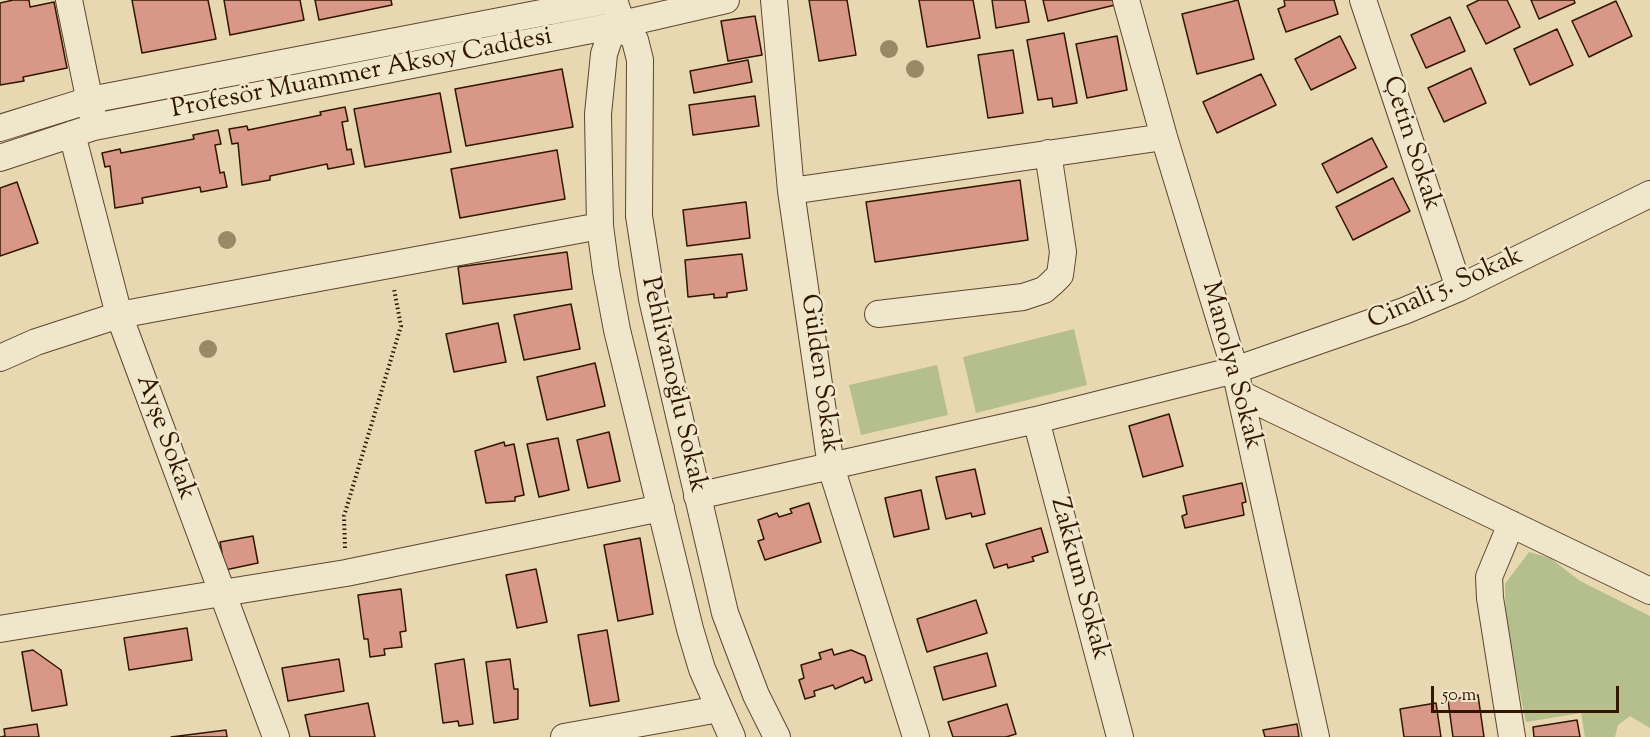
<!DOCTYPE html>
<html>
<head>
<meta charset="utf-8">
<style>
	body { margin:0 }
	#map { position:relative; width:1650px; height:737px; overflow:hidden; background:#e7d8b1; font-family:"Sorts Mill Goudy",serif }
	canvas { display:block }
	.scale { position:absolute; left:1431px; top:686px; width:188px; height:27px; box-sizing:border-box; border:3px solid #311601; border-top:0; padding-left:8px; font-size:18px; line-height:21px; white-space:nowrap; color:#311601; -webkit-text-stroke:4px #efe6cc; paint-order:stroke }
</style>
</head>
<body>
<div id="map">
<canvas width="1650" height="737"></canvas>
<div class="scale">50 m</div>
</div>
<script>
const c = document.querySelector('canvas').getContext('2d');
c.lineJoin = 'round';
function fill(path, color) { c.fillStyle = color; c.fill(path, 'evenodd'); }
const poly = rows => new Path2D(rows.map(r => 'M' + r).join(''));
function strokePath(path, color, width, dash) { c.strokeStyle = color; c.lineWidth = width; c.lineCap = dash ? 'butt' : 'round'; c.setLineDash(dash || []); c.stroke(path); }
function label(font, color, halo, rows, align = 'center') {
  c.font = font + ' "Sorts Mill Goudy",serif'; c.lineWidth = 5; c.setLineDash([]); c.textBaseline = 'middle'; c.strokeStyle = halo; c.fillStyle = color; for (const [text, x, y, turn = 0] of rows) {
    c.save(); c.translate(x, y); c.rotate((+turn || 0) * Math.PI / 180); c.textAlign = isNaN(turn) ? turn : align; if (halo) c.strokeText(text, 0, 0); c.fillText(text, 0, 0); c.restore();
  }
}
fill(poly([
	[1074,329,1087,385,976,413,963,357],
	[937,365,948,415,861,435,849,385],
	[1529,552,1550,558,1580,581,1650,616,1650,728,1630,716,1618,725,1615,737,1585,737,1581,713,1526,722,1506,625,1505,584]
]), '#b4bf8d');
const building = poly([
	[13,0,29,0,30,7,54,2,67,68,23,77,24,81,0,85,0,3,13,0],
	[132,0,208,0,216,39,142,53,132,0],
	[224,0,300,0,304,20,230,35,224,0],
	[315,0,391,0,392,5,319,20,315,0],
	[809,0,847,0,856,55,819,61,809,0],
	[919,0,973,0,980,38,927,47,919,0],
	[992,0,1025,0,1029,22,996,28,992,0],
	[1043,0,1114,0,1115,5,1048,21,1043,0],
	[1238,0,1254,59,1197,74,1182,14,1238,0],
	[1284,0,1334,0,1338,14,1286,32,1278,9,1285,6,1284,0],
	[1479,0,1507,0,1520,27,1486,44,1467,6,1479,0],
	[1531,0,1574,0,1575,3,1539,19,1531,0],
	[1616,1,1632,36,1589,57,1572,21,1616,1],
	[755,16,762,55,728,61,721,21,755,16],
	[1450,17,1465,51,1426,68,1411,35,1450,17],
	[1557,29,1573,65,1530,85,1514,49,1557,29],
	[1064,33,1077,103,1053,107,1052,98,1038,100,1027,40,1064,33],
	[1117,36,1127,90,1087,98,1076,44,1117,36],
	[1340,36,1356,68,1311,90,1295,59,1340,36],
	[1013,50,1023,113,988,118,978,55,1013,50],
	[748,60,752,82,694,93,690,71,748,60],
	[1471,68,1486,103,1444,122,1428,88,1471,68],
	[562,69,573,127,466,146,455,89,562,69],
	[1261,74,1276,105,1217,133,1203,102,1261,74],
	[440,93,451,152,365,167,354,109,440,93],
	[755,96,759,126,693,135,689,105,755,96],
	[345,107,348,121,342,122,347,150,351,149,354,164,328,169,327,164,270,176,270,180,242,185,238,143,232,144,229,129,247,126,248,130,321,115,320,112,345,107],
	[218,130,221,144,215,145,220,173,224,172,227,187,201,192,200,187,142,198,143,203,115,208,110,166,105,167,102,153,120,149,121,153,194,139,193,135,218,130],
	[1372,138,1387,167,1337,193,1322,164,1372,138],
	[557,150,565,199,460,218,451,169,557,150],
	[1393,178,1410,211,1353,240,1336,207,1393,178],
	[1020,180,1028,240,875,262,866,202,1020,180],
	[17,182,38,243,0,256,0,188,17,182],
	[746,202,750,238,687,246,683,210,746,202],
	[567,252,572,289,463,304,458,267,567,252],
	[742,254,747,290,727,293,727,297,714,298,714,294,688,297,685,260,742,254],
	[571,304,580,349,524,360,514,315,571,304],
	[498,323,506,362,454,372,446,334,498,323],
	[595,363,605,406,547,420,537,377,595,363],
	[1169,414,1183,466,1143,477,1129,426,1169,414],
	[609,432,620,481,588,488,577,440,609,432],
	[558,438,569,490,539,497,527,444,558,438],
	[504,442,505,446,514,444,524,495,515,497,515,501,486,503,475,451,504,442],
	[975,469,985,514,972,517,971,513,946,519,936,477,975,469],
	[1242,483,1246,502,1242,503,1244,515,1185,528,1182,516,1187,514,1183,496,1242,483],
	[921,490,929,529,894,537,885,498,921,490],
	[809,503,821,542,765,560,758,541,764,539,758,520,777,513,779,517,792,513,790,509,809,503],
	[1041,528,1048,552,1032,557,1034,561,1008,568,1007,564,994,568,986,544,1041,528],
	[253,536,258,563,225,570,220,542,253,536],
	[640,538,653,614,618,621,604,545,640,538],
	[536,569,547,622,517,628,506,575,536,569],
	[401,589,406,631,400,632,402,647,384,649,385,655,370,657,368,639,364,639,358,595,401,589],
	[976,600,987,633,927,652,917,619,976,600],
	[187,628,192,660,129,670,124,638,187,628],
	[607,630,619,701,590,706,578,635,607,630],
	[832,649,834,655,851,650,865,656,872,680,865,683,863,677,835,689,833,685,814,691,815,696,805,699,799,680,804,678,801,665,821,659,819,653,832,649],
	[33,650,61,670,67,705,32,711,22,652,33,650],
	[987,653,996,686,943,700,934,667,987,653],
	[339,659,344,691,288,701,282,668,339,659],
	[464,659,473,724,459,726,458,721,443,723,435,664,464,659],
	[510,659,514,689,518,689,518,719,494,723,486,662,510,659],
	[1478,695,1484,737,1453,737,1448,700,1478,695],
	[368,703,375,737,310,737,305,715,368,703],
	[1436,703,1441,737,1404,737,1400,709,1436,703],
	[1007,704,1016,734,1006,737,953,737,948,722,1007,704],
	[1577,720,1580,737,1534,737,1533,727,1577,720],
	[37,724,39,737,0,737,5,736,4,729,37,724],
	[1297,724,1299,737,1265,737,1263,730,1297,724],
	[226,730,227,737,171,737,226,730]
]);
fill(building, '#d99787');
strokePath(building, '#311601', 1.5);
const minor = poly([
	[69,0,93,117],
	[614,0,622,24,635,40,640,60,639,216,652,299,725,613,756,695,777,737],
	[774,0,791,191,831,467,916,737],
	[1126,0,1164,137,1235,370,1316,737],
	[1363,0,1459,288],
	[622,24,609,39,604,54,598,114,600,226,606,271,617,330,690,629,702,669,732,737],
	[0,128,90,100,609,0],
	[72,134,119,315,276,737],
	[0,158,94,127,622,24,726,0],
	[791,191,1164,137],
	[878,314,1023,297,1044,290,1052,283,1060,275,1063,252,1048,153],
	[0,358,36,342,119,315,600,226],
	[1241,394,1650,591],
	[1036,420,1120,737],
	[697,496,1036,420,1235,370,1404,311,1459,288,1650,194],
	[1511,524,1489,577,1490,598,1512,737],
	[0,629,346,573,661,508],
	[564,737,719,709]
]);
strokePath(minor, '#5e462d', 28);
strokePath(poly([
	[345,548,344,516,401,326,394,289]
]), '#311601', 4, [1.5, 3]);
strokePath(minor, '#efe6cc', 26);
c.fillStyle = '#988967';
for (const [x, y] of [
	[889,49],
	[915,69],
	[227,240],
	[208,349]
]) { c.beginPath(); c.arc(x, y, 9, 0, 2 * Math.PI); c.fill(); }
label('26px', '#311601', '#efe6cc', [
	["Profesör Muammer Aksoy Caddesi",362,75,-11],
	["Çetin Sokak",1410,144,72],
	["Cinali 5. Sokak",1446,290,-24],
	["Manolya Sokak",1230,366,75],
	["Gülden Sokak",818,374,82],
	["Pehlivanoğlu Sokak",672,385,77],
	["Ayşe Sokak",164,438,70],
	["Zakkum Sokak",1078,579,75]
]);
</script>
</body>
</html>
